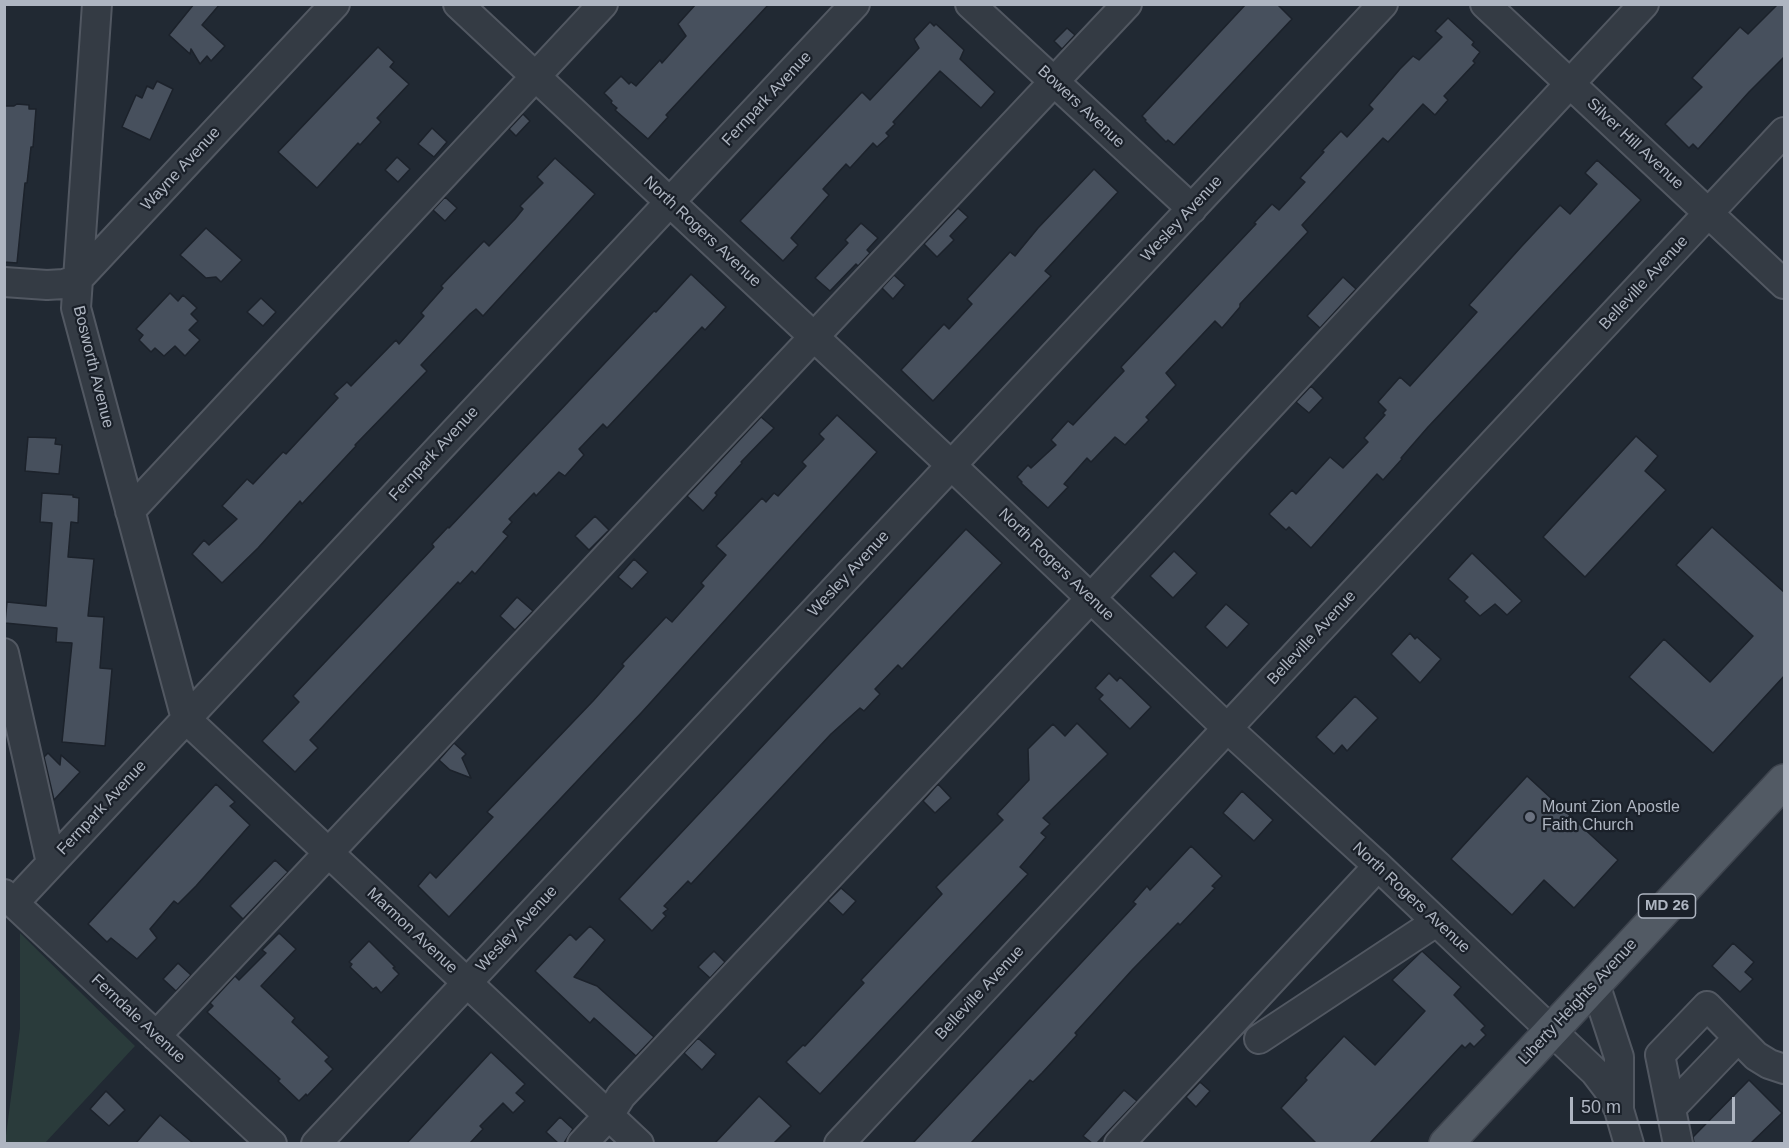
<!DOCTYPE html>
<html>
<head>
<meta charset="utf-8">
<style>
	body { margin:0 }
	#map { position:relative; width:1789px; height:1148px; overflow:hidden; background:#212933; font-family:Helvetica,sans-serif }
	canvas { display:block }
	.frame { position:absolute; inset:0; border:6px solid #aeb5c1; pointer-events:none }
	.scale { position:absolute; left:1570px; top:1097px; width:165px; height:27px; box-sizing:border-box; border:3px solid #aeb5c1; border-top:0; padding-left:8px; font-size:18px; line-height:21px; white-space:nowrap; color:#aeb5c1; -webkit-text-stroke:4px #1a2029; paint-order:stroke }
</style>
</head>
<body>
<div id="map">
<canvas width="1789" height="1148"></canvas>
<div class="frame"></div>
<div class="scale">50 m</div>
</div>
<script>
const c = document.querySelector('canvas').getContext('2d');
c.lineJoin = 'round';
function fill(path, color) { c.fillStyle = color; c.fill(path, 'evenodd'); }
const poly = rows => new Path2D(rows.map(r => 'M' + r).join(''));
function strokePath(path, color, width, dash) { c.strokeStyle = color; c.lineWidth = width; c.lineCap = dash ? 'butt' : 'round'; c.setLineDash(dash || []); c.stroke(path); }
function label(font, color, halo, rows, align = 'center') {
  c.font = font + ' Helvetica,sans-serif'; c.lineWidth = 4.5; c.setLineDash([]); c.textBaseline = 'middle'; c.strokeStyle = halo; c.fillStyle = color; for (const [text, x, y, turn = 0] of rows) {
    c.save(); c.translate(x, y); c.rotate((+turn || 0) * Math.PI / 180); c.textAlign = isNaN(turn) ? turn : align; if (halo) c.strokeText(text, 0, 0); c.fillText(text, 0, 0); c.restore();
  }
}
fill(poly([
	[20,933,135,1046,45,1143,5,1143,20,1028]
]), '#2a3b3b');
const building = poly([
	[194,4,220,4,202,25,225,46,211,61,207,56,200,64,191,49,190,54,169,35,194,4],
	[696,4,769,4,666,115,668,117,648,139,615,110,617,108,611,103,612,101,604,93,621,76,629,84,631,82,636,86,660,60,662,63,686,36,678,24,696,4],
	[1246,4,1277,4,1292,19,1174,145,1168,140,1166,142,1145,121,1146,120,1142,116,1246,4],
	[1778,4,1785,4,1785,56,1749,92,1698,149,1693,144,1689,148,1665,124,1702,87,1692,78,1740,27,1748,34,1778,4],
	[1448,18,1474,42,1472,45,1480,52,1473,61,1475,63,1444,96,1448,100,1435,115,1423,104,1388,142,1383,138,1302,225,1308,232,1240,304,1240,307,1222,328,1215,321,1166,373,1176,385,1146,417,1149,420,1125,445,1115,437,1091,462,1087,458,1064,484,1068,487,1048,508,1021,483,1022,482,1017,477,1028,465,1031,468,1056,445,1051,440,1068,421,1073,425,1124,371,1121,367,1256,224,1254,223,1272,204,1279,210,1305,182,1300,178,1324,152,1322,151,1341,131,1347,137,1373,109,1369,105,1400,69,1413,56,1419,60,1442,37,1435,31,1448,18],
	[930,22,934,26,936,24,964,50,960,59,995,92,981,108,940,71,893,122,895,124,886,133,889,136,877,147,873,143,850,168,846,164,823,189,829,195,791,238,798,245,783,261,740,221,862,92,870,100,919,48,914,39,930,22],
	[1067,28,1075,35,1062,49,1054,41,1067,28],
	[378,47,394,62,390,67,409,84,377,118,381,122,360,145,358,143,317,188,278,152,378,47],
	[157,81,173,89,150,140,122,127,136,95,142,98,147,86,153,89,157,81],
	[17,104,29,105,29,109,36,109,33,147,31,147,27,183,25,183,17,263,4,262,4,106,14,106,17,104],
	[523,114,530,121,516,136,509,129,523,114],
	[432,128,447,142,434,157,418,144,432,128],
	[397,157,410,169,398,182,385,170,397,157],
	[555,158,595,194,483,316,476,309,470,314,421,365,427,371,355,445,356,446,302,504,300,501,258,548,222,583,192,554,204,540,209,545,237,519,222,506,247,479,253,484,283,452,286,454,338,398,334,394,347,382,351,386,396,340,399,344,424,316,421,313,443,288,441,286,484,241,489,246,515,219,523,209,520,206,543,183,537,177,555,158],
	[1597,160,1641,200,1428,427,1401,458,1402,459,1383,480,1377,474,1311,548,1289,527,1286,530,1269,514,1292,490,1296,494,1330,457,1343,468,1368,442,1364,438,1385,415,1383,413,1386,410,1378,402,1400,377,1410,386,1477,312,1469,305,1521,247,1560,205,1570,214,1597,184,1585,173,1597,160],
	[1094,169,1118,192,1045,271,1051,276,933,401,901,370,944,324,949,329,972,304,967,299,1010,252,1015,256,1038,228,1094,169],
	[445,197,457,208,445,221,433,210,445,197],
	[958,208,968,217,950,236,954,240,937,257,924,244,958,208],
	[861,223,878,238,867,250,870,253,858,266,856,264,830,291,815,278,848,243,845,240,861,223],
	[206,228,242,260,221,282,216,277,206,278,180,255,206,228],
	[691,274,726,307,705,330,702,327,607,428,603,424,579,449,584,455,565,476,559,472,536,496,534,493,509,519,512,522,503,532,508,536,475,574,472,571,460,584,458,582,310,740,318,748,295,772,262,741,299,702,293,696,434,547,432,544,448,527,449,528,654,311,656,312,691,274],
	[894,275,905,285,893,299,882,288,894,275],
	[1343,277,1356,289,1320,328,1307,316,1343,277],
	[170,293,178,301,183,295,197,308,191,314,198,321,189,330,200,340,185,356,175,346,164,356,155,348,151,352,139,340,143,335,136,329,170,293],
	[261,298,276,312,263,326,247,312,261,298],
	[1311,386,1323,398,1309,413,1296,402,1311,386],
	[837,415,877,452,642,712,449,917,418,886,430,872,436,878,493,817,487,812,593,701,624,666,622,664,666,617,672,622,704,586,701,583,726,555,716,546,762,498,766,502,774,493,778,496,806,466,802,462,824,439,819,434,837,415],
	[761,417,774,428,741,462,742,463,715,493,717,495,703,511,687,496,761,417],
	[1636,436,1658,456,1645,471,1666,490,1585,577,1543,537,1636,436],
	[28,437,56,438,55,444,62,445,59,474,25,471,28,437],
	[42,493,73,495,73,497,79,498,78,523,71,522,68,557,94,559,88,616,104,617,100,668,112,669,105,746,62,742,72,643,56,642,57,628,5,623,7,602,46,606,52,523,40,522,42,493],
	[595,516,609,530,589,550,575,536,595,516],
	[1712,527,1785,593,1785,675,1713,753,1629,677,1664,639,1710,682,1753,636,1676,565,1712,527],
	[966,529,1002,563,902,669,898,665,875,689,880,694,864,711,860,708,831,734,691,884,688,881,664,906,668,909,663,913,666,916,652,931,619,899,966,529],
	[1174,551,1197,573,1173,598,1150,576,1174,551],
	[1472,553,1522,601,1507,615,1495,604,1480,616,1464,601,1468,597,1448,579,1472,553],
	[634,559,648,572,632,589,618,577,634,559],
	[517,597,533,611,515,630,500,616,517,597],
	[1226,604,1249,624,1227,648,1205,627,1226,604],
	[1410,633,1415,639,1417,637,1441,659,1420,683,1391,654,1410,633],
	[1109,673,1117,681,1120,677,1151,707,1130,729,1099,699,1103,695,1095,688,1109,673],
	[1355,696,1378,718,1347,751,1342,745,1334,754,1316,737,1355,696],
	[1077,723,1108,754,1043,818,1050,824,1041,833,1046,837,1020,867,1028,874,820,1094,786,1062,803,1045,805,1046,864,983,861,980,942,894,936,887,1003,820,997,814,1029,780,1028,749,1053,724,1065,736,1077,723],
	[454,743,466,754,462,758,471,778,450,770,439,760,454,743],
	[48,753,60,765,61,755,80,772,54,800,44,757,48,753],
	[1527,776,1618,860,1574,908,1544,880,1512,915,1451,859,1527,776],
	[216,784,235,802,230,806,250,825,196,886,178,904,174,901,150,929,157,938,137,959,111,938,107,942,88,924,216,784],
	[938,784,951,798,935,813,923,801,938,784],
	[1242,791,1273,820,1254,841,1223,813,1242,791],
	[1191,846,1222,876,1212,886,1215,888,1180,925,1178,923,1133,969,1075,1033,1077,1035,1042,1073,1033,1082,1030,1080,971,1143,913,1143,1136,904,1133,902,1147,886,1150,890,1191,846],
	[275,860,288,872,243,919,230,906,275,860],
	[841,888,856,901,843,915,828,901,841,888],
	[590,926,605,940,574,977,597,986,654,1037,636,1056,594,1018,590,1023,535,971,570,934,576,940,590,926],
	[279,933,296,949,261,986,295,1018,292,1022,329,1057,325,1061,333,1069,307,1096,306,1094,299,1101,278,1081,280,1079,207,1012,213,1006,210,1003,235,976,239,980,266,953,262,950,279,933],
	[369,941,395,967,393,968,399,974,381,993,376,987,373,989,350,967,352,964,349,962,369,941],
	[1733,943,1754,962,1745,972,1753,979,1740,992,1712,966,1733,943],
	[714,951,725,962,710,978,698,967,714,951],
	[1422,951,1461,987,1454,995,1485,1026,1481,1030,1486,1035,1474,1047,1470,1043,1465,1048,1462,1045,1370,1143,1316,1143,1281,1108,1307,1080,1305,1078,1344,1036,1375,1065,1425,1011,1392,980,1422,951],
	[178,963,191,975,176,991,163,979,178,963],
	[698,1038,716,1054,702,1070,684,1053,698,1038],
	[491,1052,525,1084,516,1093,525,1101,513,1113,503,1103,480,1126,483,1129,470,1143,407,1143,491,1052],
	[1749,1080,1782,1113,1751,1143,1694,1143,1693,1137,1749,1080],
	[1200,1082,1210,1091,1196,1107,1186,1097,1200,1082],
	[1124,1090,1137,1101,1097,1143,1092,1143,1083,1136,1124,1090],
	[106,1091,125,1110,109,1126,90,1109,106,1091],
	[759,1096,791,1126,774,1143,715,1143,759,1096],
	[160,1115,193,1143,136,1143,160,1115],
	[560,1117,573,1129,564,1143,558,1143,546,1132,560,1117]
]);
fill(building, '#47505d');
strokePath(building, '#1c222b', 1.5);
const minor = poly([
	[97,4,76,308,186,719,639,1144],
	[458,4,951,465,1227,728,1378,866,1595,1072,1611,1093,1619,1110,1629,1144],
	[970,4,1192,209],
	[1485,4,1784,284],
	[4,282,47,285,64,284,78,279,335,4],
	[130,511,603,4],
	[4,653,51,863],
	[4,894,272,1144],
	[14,903,855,4],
	[1595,984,1619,1057,1619,1108],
	[156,1036,1127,4],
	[1259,1039,1436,922],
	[1671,1108,1738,1038],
	[316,1144,1383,4],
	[582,1144,609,1115,621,1096,1091,598,1644,4],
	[839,1144,1784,132],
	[1119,1144,1378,866],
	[1678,1144,1660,1055,1707,1006,1756,1056,1769,1064,1784,1069]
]);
const major = poly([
	[1446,1144,1784,781]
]);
strokePath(minor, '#525862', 32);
strokePath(major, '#3e444e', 36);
strokePath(minor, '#343b44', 28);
strokePath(major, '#525a64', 33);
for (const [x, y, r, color] of [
	[1530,817,6,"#6b7280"]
]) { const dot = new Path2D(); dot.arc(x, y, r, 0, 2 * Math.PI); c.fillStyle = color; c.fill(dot); strokePath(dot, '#1a2029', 2); }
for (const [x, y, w] of [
	[1667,906,57]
]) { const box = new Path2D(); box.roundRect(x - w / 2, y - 12, w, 24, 4.5); c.fillStyle = '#1a2029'; c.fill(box); strokePath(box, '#aeb5c1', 1.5); }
label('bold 15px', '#aeb5c1', null, [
	["MD 26",1667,906]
]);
label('16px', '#aeb5c1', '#1a2029', [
	["Fernpark Avenue",767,99,-47],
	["Bowers Avenue",1081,107,43],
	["Silver Hill Avenue",1635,144,43],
	["Wayne Avenue",181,169,-47],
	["Wesley Avenue",1182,219,-47],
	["North Rogers Avenue",702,232,43],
	["Belleville Avenue",1644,283,-47],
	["Bosworth Avenue",93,367,76],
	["Fernpark Avenue",434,454,-47],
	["North Rogers Avenue",1056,565,44],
	["Wesley Avenue",849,574,-47],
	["Belleville Avenue",1312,638,-47],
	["Fernpark Avenue",102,808,-47],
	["North Rogers Avenue",1411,898,43],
	["Wesley Avenue",517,929,-47],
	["Marmon Avenue",412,931,43],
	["Belleville Avenue",980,993,-47],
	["Liberty Heights Avenue",1578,1002,-47],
	["Ferndale Avenue",138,1019,43]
]);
label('16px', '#aeb5c1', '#1a2029', [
	["Mount Zion Apostle",1542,808],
	["Faith Church",1542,826]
], 'left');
</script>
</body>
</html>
